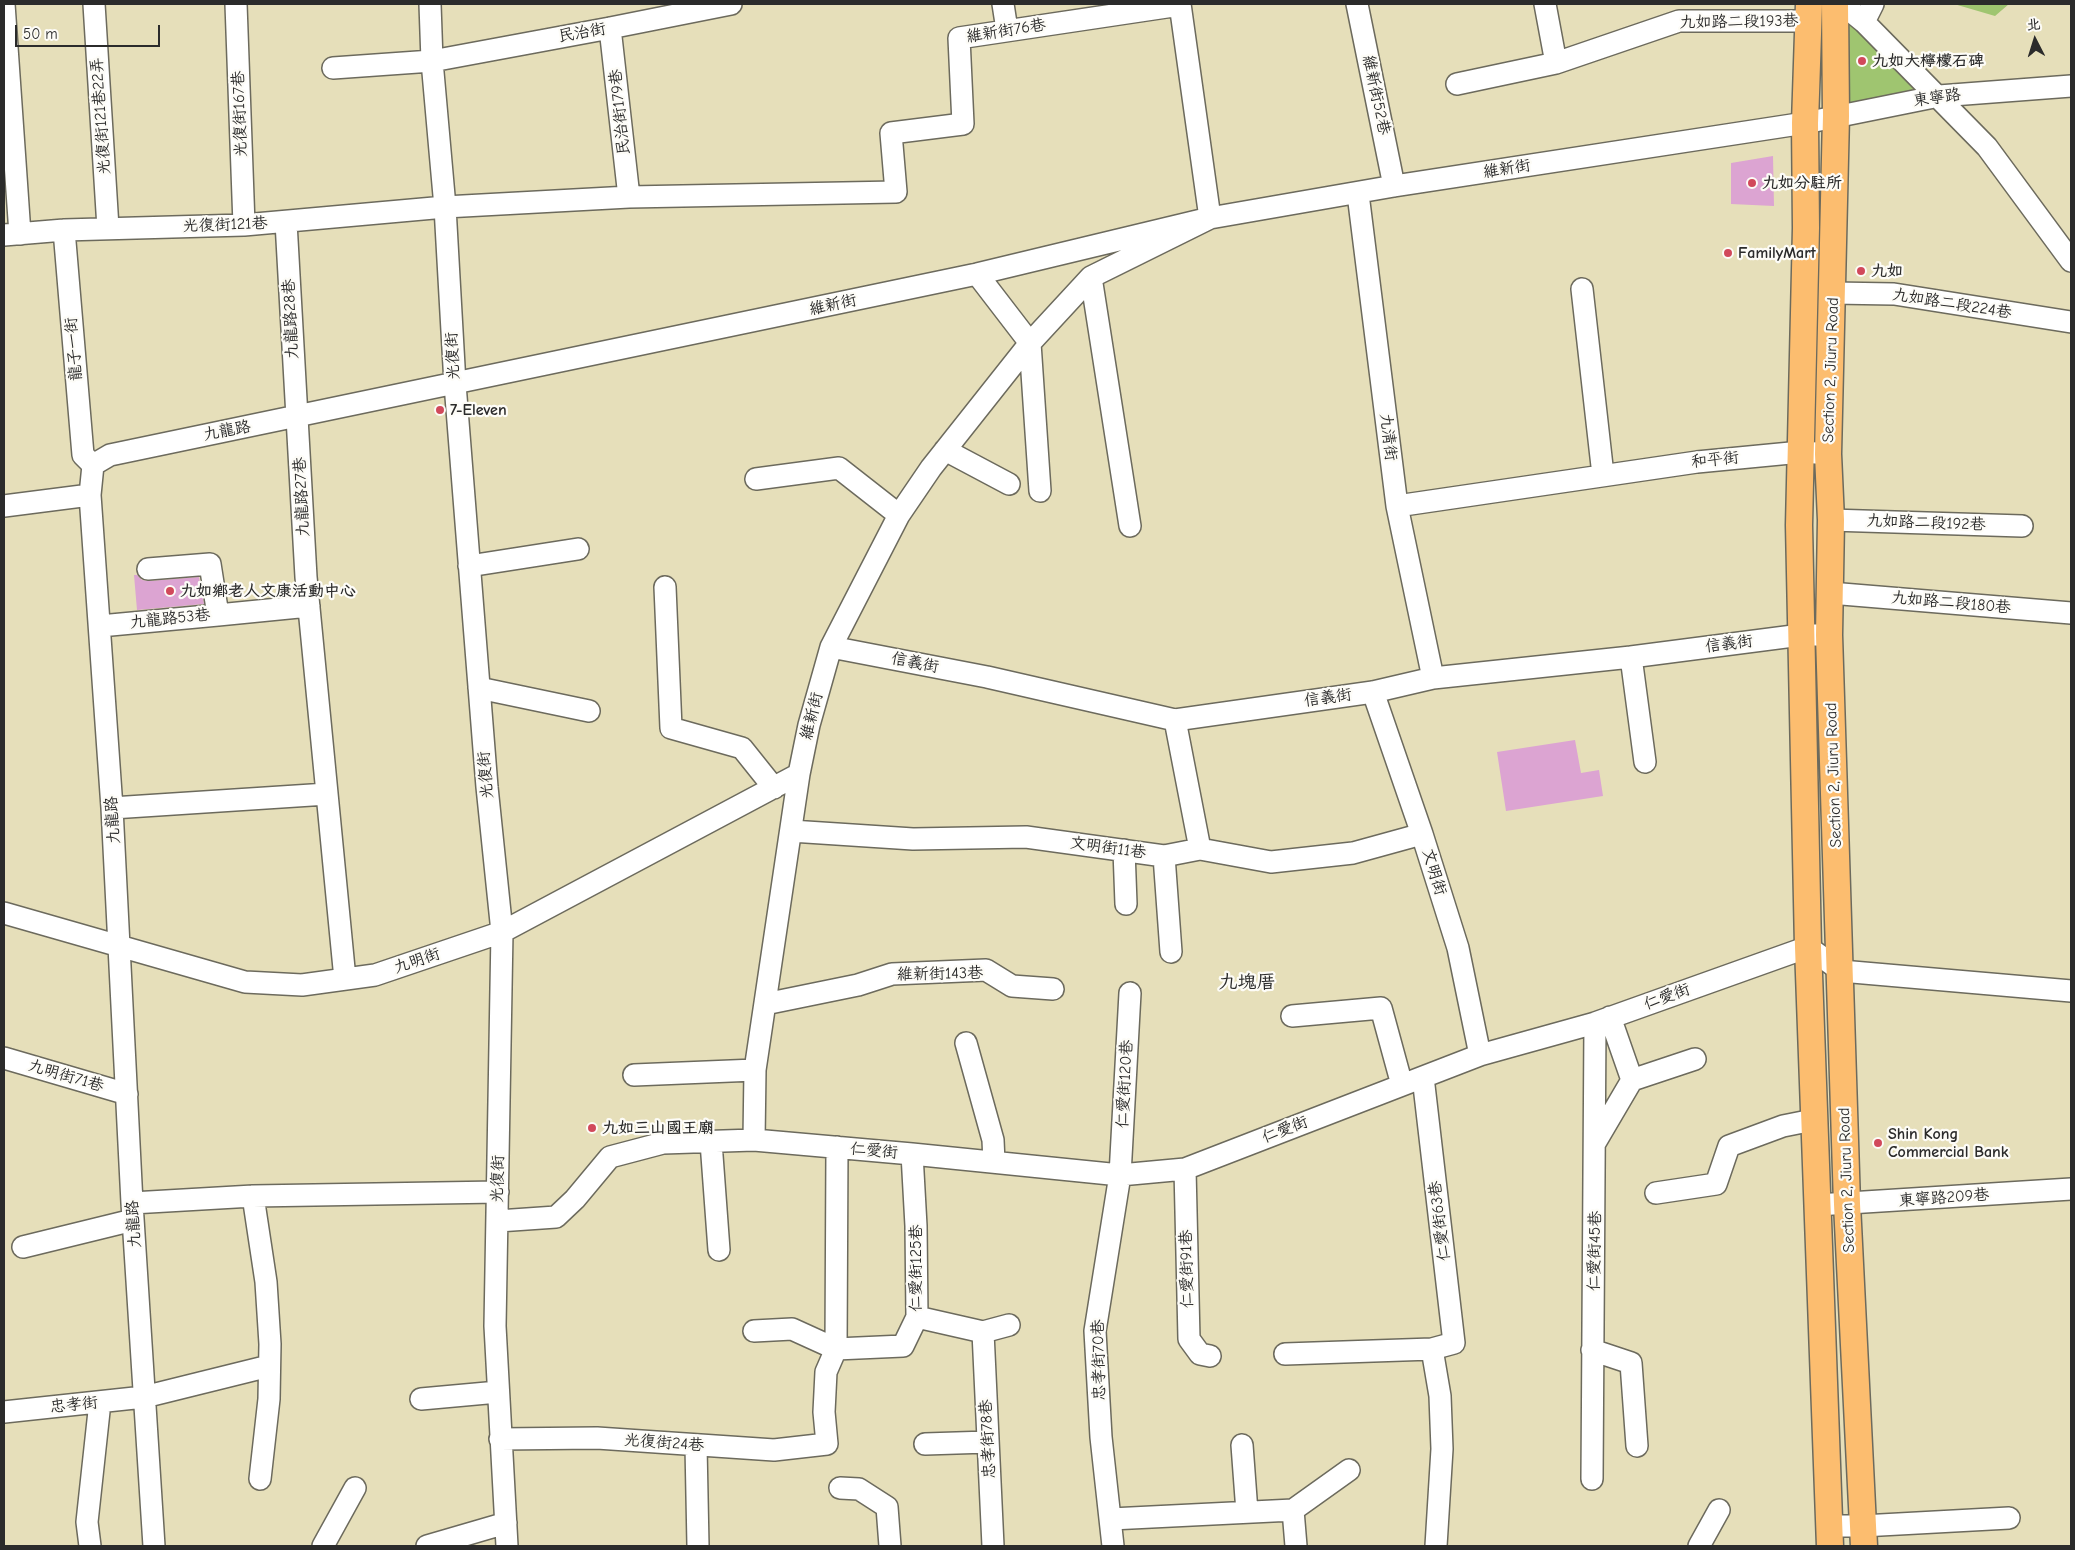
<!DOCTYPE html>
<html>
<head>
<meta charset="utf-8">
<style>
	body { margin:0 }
	#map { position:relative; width:2075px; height:1550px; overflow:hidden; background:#e6dfba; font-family:"Comic Neue","LXGW WenKai TC",sans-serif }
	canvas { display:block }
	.frame { position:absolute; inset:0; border:5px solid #2b2b2b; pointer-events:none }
	.north { position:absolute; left:2010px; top:15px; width:50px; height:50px; -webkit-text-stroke:4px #fdfcf7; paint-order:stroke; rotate:355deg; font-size:14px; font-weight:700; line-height:20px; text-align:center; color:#2b2b2b }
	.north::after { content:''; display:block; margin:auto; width:18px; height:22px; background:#2b2b2b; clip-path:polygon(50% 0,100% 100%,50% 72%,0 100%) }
	.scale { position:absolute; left:15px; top:25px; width:145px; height:22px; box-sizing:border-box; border:2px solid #2b2b2b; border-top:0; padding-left:6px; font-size:15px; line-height:18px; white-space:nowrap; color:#2b2b2b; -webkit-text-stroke:4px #fdfcf7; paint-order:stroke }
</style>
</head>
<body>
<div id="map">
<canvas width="2075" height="1550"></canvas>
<div class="frame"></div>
<div class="north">北</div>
<div class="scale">50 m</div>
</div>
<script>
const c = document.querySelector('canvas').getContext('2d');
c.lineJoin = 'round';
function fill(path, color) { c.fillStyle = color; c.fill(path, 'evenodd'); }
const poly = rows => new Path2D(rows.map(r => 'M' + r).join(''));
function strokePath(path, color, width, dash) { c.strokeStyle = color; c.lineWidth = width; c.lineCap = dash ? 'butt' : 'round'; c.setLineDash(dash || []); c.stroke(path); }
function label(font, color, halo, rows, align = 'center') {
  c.font = font + ' "Comic Neue","LXGW WenKai TC",sans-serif'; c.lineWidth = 4.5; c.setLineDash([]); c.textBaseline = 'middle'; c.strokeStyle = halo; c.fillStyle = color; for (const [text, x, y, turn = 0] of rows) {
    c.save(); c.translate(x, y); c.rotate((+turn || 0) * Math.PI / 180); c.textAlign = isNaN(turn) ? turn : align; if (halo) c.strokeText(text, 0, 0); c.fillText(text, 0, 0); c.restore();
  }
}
fill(poly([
	[1954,4,2009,4,1995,16],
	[1844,16,1927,91,1843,109]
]), '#9fc570');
fill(poly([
	[1773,156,1774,206,1731,204,1731,163],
	[134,575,137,575,142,580,149,581,199,577,204,604,137,610],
	[1575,740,1581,773,1599,770,1603,796,1506,811,1497,752]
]), '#dca4d2');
const minor = poly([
	[4,4,20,234],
	[94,4,108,228],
	[236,4,244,225],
	[430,4,432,61,445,207,455,384,487,787,502,932,495,1326,507,1546],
	[1003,4,1007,30],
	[1357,4,1394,186],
	[1545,4,1556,63],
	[1842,4,1864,22,1987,147,2071,261],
	[1864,22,1873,4],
	[610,28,629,197],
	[333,68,432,61,610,28,731,4],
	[1457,84,1556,63,1679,21,1809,21],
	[1358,194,1397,506,1433,678],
	[286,222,306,577,345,979],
	[64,230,83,455,93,465],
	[4,235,64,230,244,225,445,207,629,197,896,192,891,133,963,124,959,38,1180,5],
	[977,274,1030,343,1040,491],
	[1091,277,1130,526],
	[1582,289,1603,475],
	[1833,293,1894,294,2071,322],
	[945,450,1009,484],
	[93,465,110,455,977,274,1210,218,1180,4],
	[93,465,90,495,112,808,132,1203,154,1546],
	[756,479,839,468,899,515],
	[4,506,90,495],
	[1397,506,1697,462,1801,452,1816,453],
	[1831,520,2022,526],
	[469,566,578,549],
	[665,587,671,728,742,748,774,788],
	[1830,593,2071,613],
	[218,615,309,606],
	[100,626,218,615,210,564,148,569],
	[831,647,987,677,1175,720,1373,692,1433,678,1631,657,1801,635,1829,635],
	[1631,657,1645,762],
	[479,688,589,711],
	[1373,692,1422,834,1458,948,1480,1055],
	[1175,720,1200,849],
	[112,808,327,794],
	[791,831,913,839,1026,837,1164,856,1200,849,1271,862,1353,853,1422,834],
	[1124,850,1126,904],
	[1164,856,1171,952],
	[4,913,245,982,302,985,375,975,502,932,799,774],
	[765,1004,858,985,892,974,986,970,1012,986,1053,989],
	[1292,1016,1381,1008,1402,1085],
	[966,1043,993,1140,994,1162],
	[4,1058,127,1094],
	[634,1075,755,1070],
	[1632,1080,1695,1059],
	[754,1140,755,1070,799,774,809,725,831,647,899,515,931,468,1030,343,1091,277,1210,218,1394,186,1805,123,1939,96,2071,86],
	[711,1142,719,1250],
	[1595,1143,1632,1080,1610,1017],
	[1185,1169,1189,1339,1200,1354,1210,1356],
	[1656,1193,1716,1184,1729,1146,1783,1126,1813,1120],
	[253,1196,266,1282,270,1344,269,1399,260,1479],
	[132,1203,253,1196,498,1192],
	[1817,1205,2071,1189],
	[498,1221,556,1217,575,1199,610,1157,663,1143,754,1140,912,1154,1120,1175,1185,1169,1480,1055,1595,1023,1808,947,1841,971,2071,991],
	[23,1247,133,1220],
	[917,1317,983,1332,1009,1325],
	[754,1331,792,1329,836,1349,903,1346,917,1317,916,1226,912,1154],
	[983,1332,993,1546],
	[1432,1349,1440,1396,1442,1449,1436,1546],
	[1592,1350,1631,1363,1637,1446],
	[1285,1354,1432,1349,1454,1343,1423,1077],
	[421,1399,498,1392],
	[4,1412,144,1397,269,1366],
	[500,1439,597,1438,774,1450,827,1444,824,1412,826,1372,836,1349,837,1147],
	[925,1444,988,1442],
	[1242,1445,1247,1512],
	[696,1446,698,1546],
	[1592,1479,1595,1023],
	[840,1488,859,1489,887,1507,890,1546],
	[1293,1510,1296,1546],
	[1111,1519,1293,1510,1349,1470],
	[1829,1526,1862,1526,2009,1518],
	[90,1546,87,1522,100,1402],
	[323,1546,355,1488],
	[427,1546,506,1523],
	[1113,1546,1101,1437,1095,1331,1120,1175,1130,993],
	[1699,1546,1719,1510]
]);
const major = poly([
	[1809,4,1805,123,1806,228,1799,525,1808,947,1830,1546],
	[1835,4,1836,116,1828,454,1831,520,1829,635,1847,1204,1864,1546]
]);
strokePath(minor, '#6c6a5d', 24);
strokePath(major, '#6c6a5d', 29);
strokePath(minor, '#fff', 21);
strokePath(major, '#fcbd6f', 26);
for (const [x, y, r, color] of [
	[1862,61,5,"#d1495b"],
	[1752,183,5,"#d1495b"],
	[1728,253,5,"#d1495b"],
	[1861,271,5,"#d1495b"],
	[440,410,5,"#d1495b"],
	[170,591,5,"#d1495b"],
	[592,1128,5,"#d1495b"],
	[1878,1143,5,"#d1495b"]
]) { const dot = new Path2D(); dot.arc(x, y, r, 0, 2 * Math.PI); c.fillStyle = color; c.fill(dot); strokePath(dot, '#fdfcf7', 2); }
label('16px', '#2b2b2b', '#fdfcf7', [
	["九如路二段193巷",1739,22,-1],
	["維新街76巷",1006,31,-9],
	["民治街",582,33,-10],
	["維新街52巷",1376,95,78],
	["東寧路",1937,98,-8],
	["民治街179巷",620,112,-96],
	["光復街167巷",240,114,-92],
	["光復街121巷22弄",101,116,-94],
	["維新街",1507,169,-9],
	["光復街121巷",225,225,-2],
	["九如路二段224巷",1952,304,9],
	["維新街",833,305,-12],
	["九龍路28巷",291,319,-93],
	["龍子一街",74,349,-95],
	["光復街",453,356,-93],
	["Section 2, Jiuru Road",1831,370,-88],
	["九龍路",227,431,-11],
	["九清街",1388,437,83],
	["和平街",1715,460,-6],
	["九龍路27巷",302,497,-93],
	["九如路二段192巷",1926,523,2],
	["九如路二段180巷",1951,603,5],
	["九龍路53巷",170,619,-6],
	["信義街",1729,644,-7],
	["信義街",915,663,11],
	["信義街",1328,698,-8],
	["維新街",812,716,-76],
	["光復街",486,775,-95],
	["Section 2, Jiuru Road",1834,775,-92],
	["九龍路",113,820,-94],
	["文明街11巷",1108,848,8],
	["文明街",1434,872,73],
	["九明街",417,961,-19],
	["維新街143巷",940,974,-1],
	["仁愛街",1667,997,-20],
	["九明街71巷",66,1076,16],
	["仁愛街120巷",1125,1084,-87],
	["仁愛街",1285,1130,-21],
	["仁愛街",874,1151,5],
	["光復街",498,1179,-89],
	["Section 2, Jiuru Road",1847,1180,-92],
	["東寧路209巷",1944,1198,-4],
	["仁愛街63巷",1440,1221,-97],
	["九龍路",134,1224,-94],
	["仁愛街45巷",1595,1251,-89],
	["仁愛街125巷",916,1268,-90],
	["仁愛街91巷",1187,1269,-91],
	["忠孝街70巷",1099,1360,-91],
	["忠孝街",74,1405,-6],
	["忠孝街78巷",988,1439,-93],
	["光復街24巷",664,1443,4]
]);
label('bold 16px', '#2b2b2b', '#fdfcf7', [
	["九如大檸檬石碑",1872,61],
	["九如分駐所",1762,183],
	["FamilyMart",1738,253],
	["九如",1871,271],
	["7-Eleven",450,410],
	["九如鄉老人文康活動中心",180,591],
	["九如三山國王廟",602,1128],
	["Shin Kong",1888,1134],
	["Commercial Bank",1888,1152]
], 'left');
label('19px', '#2b2b2b', '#fdfcf7', [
	["九塊厝",1247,983]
]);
</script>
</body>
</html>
